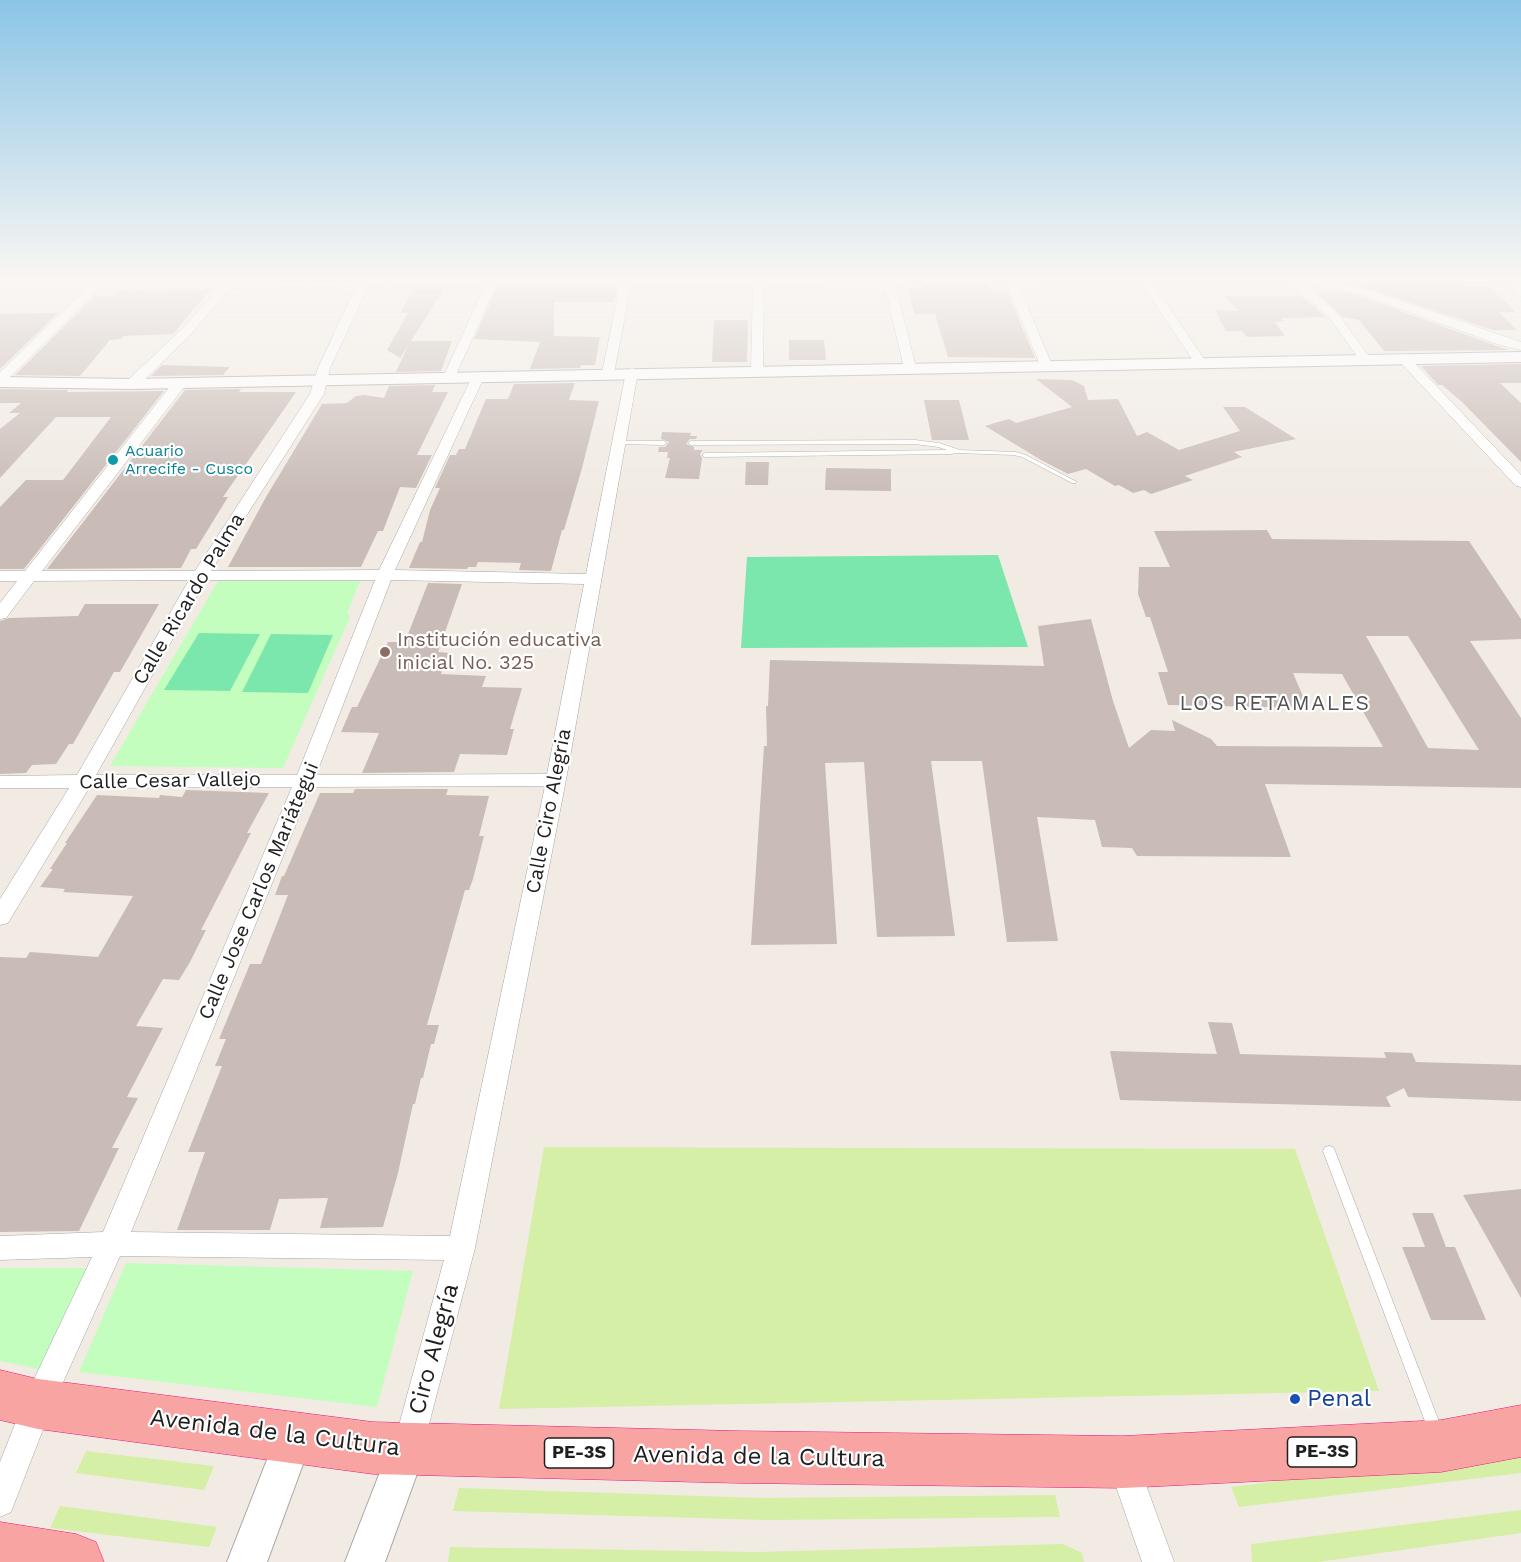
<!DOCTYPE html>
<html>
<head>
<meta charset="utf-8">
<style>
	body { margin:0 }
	canvas { display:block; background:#f1ebe4 }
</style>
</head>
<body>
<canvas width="1521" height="1562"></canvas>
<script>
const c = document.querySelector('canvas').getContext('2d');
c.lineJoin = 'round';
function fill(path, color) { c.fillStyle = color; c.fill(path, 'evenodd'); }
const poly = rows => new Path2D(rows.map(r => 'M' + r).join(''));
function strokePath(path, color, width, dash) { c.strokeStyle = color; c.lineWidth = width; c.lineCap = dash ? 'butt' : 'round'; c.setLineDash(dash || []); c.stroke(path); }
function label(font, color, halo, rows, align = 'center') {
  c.font = font + ' "Work Sans",sans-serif'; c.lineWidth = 4.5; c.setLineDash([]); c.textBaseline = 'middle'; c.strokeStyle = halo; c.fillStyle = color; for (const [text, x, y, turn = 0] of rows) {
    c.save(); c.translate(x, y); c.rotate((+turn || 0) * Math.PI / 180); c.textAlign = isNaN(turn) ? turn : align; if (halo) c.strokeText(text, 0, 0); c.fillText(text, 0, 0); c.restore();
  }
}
fill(poly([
	[544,1147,1295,1149,1379,1391,499,1409],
	[86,1451,214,1466,204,1490,76,1473],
	[1521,1451,1521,1473,1239,1507,1231,1487],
	[459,1488,761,1498,1055,1495,1060,1517,767,1520,453,1511],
	[60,1506,217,1527,209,1547,50,1528],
	[1521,1510,1521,1533,1318,1562,1252,1562,1251,1544],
	[1063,1544,1082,1553,1084,1562,448,1562,450,1547,756,1552]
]), '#d6efa6');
fill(poly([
	[218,581,360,581,347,613,350,617,283,768,110,766],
	[126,1263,413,1271,377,1407,79,1372],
	[0,1268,94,1268,43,1370,0,1361]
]), '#c3febe');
fill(poly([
	[998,555,1028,647,741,648,747,557],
	[199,633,260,634,230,691,164,690],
	[271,634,333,635,308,693,242,692]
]), '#7ce7ac');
fill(poly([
	[1371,276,1452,276,1466,287,1490,287,1516,312,1499,312,1517,330,1493,330,1358,285,1368,283,1362,278,1373,278],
	[987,284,991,291,1007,291,1035,358,948,357,935,314,914,314,908,288,925,288,924,285],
	[610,287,617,290,614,302,554,302,554,336,600,337,595,365,581,365,580,368,530,369,540,342,474,339,497,288],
	[414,289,444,289,411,341,452,341,441,371,396,372,408,346,400,358,387,350,408,313,400,313],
	[210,290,173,334,123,336,121,339,110,340,80,376,15,375,95,296,115,296,120,291],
	[1329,290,1359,296,1508,350,1384,351,1359,320,1343,317,1317,293],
	[1224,296,1301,296,1326,317,1281,318,1284,321,1275,322,1285,336,1247,337,1242,331,1226,331,1215,310,1239,311],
	[58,313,0,369,0,314],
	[714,320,748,320,747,362,712,362],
	[789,340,824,340,826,360,789,360],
	[1521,364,1521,383,1500,383,1521,403,1521,462,1462,402,1442,385,1438,385,1421,366],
	[162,365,230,367,223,375,151,376],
	[1036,379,1072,380,1084,386,1088,400,1118,399,1137,436,1147,432,1179,450,1240,431,1223,407,1245,407,1296,439,1234,452,1242,457,1185,476,1193,480,1151,494,1144,490,1133,493,1119,485,1115,486,1086,469,1068,474,1041,460,985,426,1009,419,1016,423,1072,407],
	[575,383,569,400,599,401,582,468,564,530,562,530,551,571,519,570,521,563,478,562,476,567,468,567,467,569,409,568,420,542,422,542,430,510,440,488,435,488,450,455,456,455,459,449,465,449,486,399,508,399,514,384],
	[435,385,432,392,448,392,417,455,432,455,416,488,400,487,383,531,378,531,361,567,228,567,266,497,322,404,347,403,356,396,364,395,384,398,389,386],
	[0,389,68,390,67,392,164,391,24,569,0,569,0,507,26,480,63,480,111,417,56,417,0,478,0,429,20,413,9,413,21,403,0,403],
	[241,389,239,392,296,392,223,497,228,497,196,549,191,549,181,568,47,569,185,390],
	[924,400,959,400,969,440,932,440],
	[662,432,691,433,690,436,697,436,696,439,690,439,686,444,694,447,694,450,703,450,700,454,702,458,699,479,665,478,670,458,667,458,668,452,658,452,659,447,665,447,669,442,661,439],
	[746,462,769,462,768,485,745,485],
	[826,468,891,469,891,491,825,490],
	[1267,530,1272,539,1469,541,1521,619,1521,639,1470,641,1521,718,1521,788,1265,784,1291,857,1137,856,1132,848,1102,847,1095,820,1037,817,1058,941,1007,942,982,761,931,761,955,936,877,937,864,762,825,763,837,944,751,945,764,746,767,746,766,706,768,706,770,660,1044,666,1038,626,1091,619,1113,701,1129,748,1151,730,1175,731,1172,720,1211,739,1217,746,1383,747,1342,674,1293,673,1308,708,1168,705,1158,672,1168,672,1150,617,1146,617,1138,594,1139,567,1170,567,1154,531],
	[1366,636,1408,636,1479,750,1428,748],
	[428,583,462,584,438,652,449,653,441,674,486,676,482,687,522,688,510,729,514,729,507,755,460,754,454,772,362,773,379,733,341,732,352,707,357,707,388,642,405,642],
	[85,604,159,604,120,672,114,672,73,744,69,744,56,764,32,765,26,773,0,774,0,621,9,618,78,616],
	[355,789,448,789,446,795,489,796,479,836,484,836,473,879,469,890,465,890,427,1025,439,1025,434,1044,431,1044,423,1078,421,1078,415,1104,413,1104,398,1173,383,1227,320,1228,328,1198,279,1199,270,1230,177,1230,205,1152,188,1152,222,1066,215,1066,226,1039,219,1039,250,964,261,964,288,895,275,895,282,876,284,876,320,793,353,793],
	[186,790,269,793,247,833,251,833,201,930,206,930,190,962,179,980,163,979,136,1026,163,1028,127,1097,138,1098,112,1148,119,1148,79,1231,0,1232,0,957,26,958,30,952,98,957,133,896,63,892,65,889,40,887,53,869,50,869,67,843,65,843,97,795,159,798,160,795,182,797],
	[1208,1022,1232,1023,1240,1054,1386,1058,1384,1052,1412,1053,1416,1062,1521,1065,1521,1101,1408,1097,1404,1088,1386,1097,1391,1107,1120,1100,1110,1051,1217,1054],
	[1521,1189,1521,1298,1463,1195],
	[1412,1213,1433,1213,1446,1247,1455,1247,1486,1320,1431,1320,1402,1247,1425,1247]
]), '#c9bcb7');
const service = poly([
	[915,440,939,443,960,450,1016,452,1026,455,1077,482,1076,483,1072,483,1022,457,1014,455,955,453,952,454,705,457,702,455,705,453,947,450,938,447,915,444,691,445,688,443,691,441,915,440],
	[620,441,664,441,667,443,664,445,618,444,617,443,620,441],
	[1329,1146,1333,1147,1335,1151,1443,1432,1441,1437,1436,1439,1431,1437,1429,1432,1323,1151,1325,1147,1329,1146]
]);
const minor = poly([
	[229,276,236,277,236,281,360,280,361,276,372,276,371,280,488,279,489,276,500,276,499,279,621,278,621,276,1305,276,1367,289,1521,342,1521,350,1500,345,1360,294,1303,283,1337,313,1371,359,1365,363,1361,362,1329,317,1287,280,1151,281,1206,362,1200,366,1196,365,1140,281,1017,282,1052,365,1046,369,1040,365,1006,282,895,283,916,368,910,372,904,368,884,283,764,284,763,371,757,375,751,371,753,284,631,285,614,373,608,377,602,373,620,285,496,286,455,377,449,381,443,377,485,286,368,287,330,368,324,394,211,571,379,570,472,377,478,373,484,377,395,570,586,574,626,372,632,368,638,372,566,780,475,1248,423,1447,419,1458,408,1462,397,1458,393,1447,444,1260,120,1256,51,1409,11,1512,0,1517,0,1462,27,1394,92,1257,0,1260,0,1236,103,1232,292,787,89,788,8,923,0,925,0,899,69,788,0,788,0,776,77,775,189,580,34,581,6,618,0,619,0,603,17,581,0,581,0,571,25,571,175,380,180,379,185,380,186,383,185,386,42,571,195,571,310,394,318,368,356,287,230,288,191,334,137,387,132,388,127,387,126,384,127,381,183,328,218,288,99,289,5,382,0,383,0,372,86,289,0,289,0,283,93,282,100,278,104,279,105,282,224,281,229,276],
	[206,580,375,580,297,775,96,775,206,580],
	[391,580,584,584,547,774,316,775,391,580],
	[545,786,450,1236,131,1232,311,787,545,786],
	[1507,276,1518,276,1521,282,1521,296,1517,295,1507,276],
	[1403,354,1407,355,1521,475,1521,487,1516,486,1399,361,1397,358,1403,354],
	[1123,1448,1134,1452,1174,1562,1142,1562,1108,1463,1112,1452,1123,1448]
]);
const tertiary = poly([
	[1521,352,1521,362,132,389,0,387,0,377,132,379,1521,352],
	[294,1418,307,1424,313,1437,267,1562,227,1562,281,1424,294,1418],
	[407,1430,420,1436,426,1449,385,1562,345,1562,394,1436,407,1430]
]);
const trunk = poly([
	[0,1370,38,1379,373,1422,738,1431,1123,1436,1441,1420,1521,1405,1521,1457,1441,1472,1123,1488,738,1483,373,1474,38,1429,0,1420,0,1370],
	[0,1522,76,1534,96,1542,104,1562,0,1562,0,1522]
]);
strokePath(service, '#a6a6a6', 1);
strokePath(minor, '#a6a6a6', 1);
strokePath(tertiary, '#a6a6a6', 2);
strokePath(trunk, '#eb1582', 1);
fill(service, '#fff');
fill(minor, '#fff');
fill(tertiary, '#fff');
fill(trunk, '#f7a4a2');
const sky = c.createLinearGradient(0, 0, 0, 495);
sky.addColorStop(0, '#8bc5e6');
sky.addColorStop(0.56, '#f9f6f3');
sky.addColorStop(1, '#f9f6f300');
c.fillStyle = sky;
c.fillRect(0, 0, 1521, 495);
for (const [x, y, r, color] of [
	[113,460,6,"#0f9aa8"],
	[385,652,6,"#8d6e63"],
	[1295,1399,6,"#1a4fb4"]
]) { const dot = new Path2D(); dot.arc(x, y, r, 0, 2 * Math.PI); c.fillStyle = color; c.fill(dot); strokePath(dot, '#fff', 2); }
label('16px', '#0d838f', '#fff', [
	["Acuario",125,451],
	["Arrecife - Cusco",125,469]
], 'left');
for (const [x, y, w] of [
	[1322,1452,69],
	[579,1453,69]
]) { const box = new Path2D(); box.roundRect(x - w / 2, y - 15, w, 30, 4.5); c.fillStyle = '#fff'; c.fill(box); strokePath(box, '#1f1f1f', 1.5); }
label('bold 18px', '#1f1f1f', null, [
	["PE-3S",1322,1452],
	["PE-3S",579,1453]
]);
label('20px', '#1f1f1f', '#fff', [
	["Calle Ricardo Palma",189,599,-59],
	["Calle Cesar Vallejo",170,781,-1],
	["Calle Ciro Alegria",549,811,-79],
	["Calle Jose Carlos Mariátegui",259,891,-67]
]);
label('20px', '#785e54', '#fff', [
	["Institución educativa",397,640],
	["inicial No. 325",397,663]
], 'left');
c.letterSpacing = '1.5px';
label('21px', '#525252', '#fff', [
	["LOS RETAMALES",1275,704]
]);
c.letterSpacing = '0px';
label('24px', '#1f1f1f', '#fff', [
	["Ciro Alegría",434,1349,-75],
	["Avenida de la Cultura",275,1433,7],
	["Avenida de la Cultura",759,1457,1]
]);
label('24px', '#164399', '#fff', [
	["Penal",1307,1399]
], 'left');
</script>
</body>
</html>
